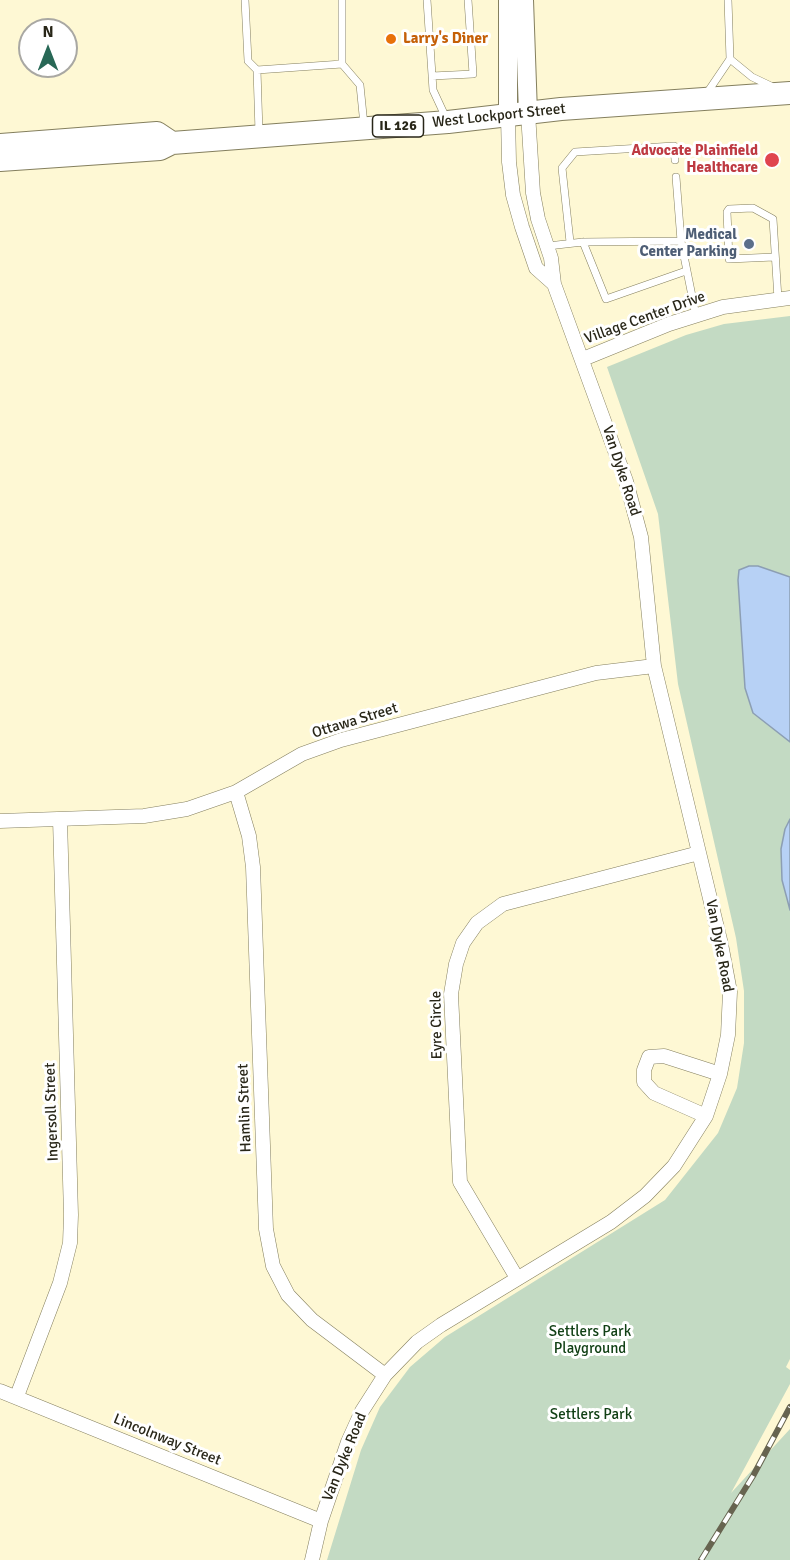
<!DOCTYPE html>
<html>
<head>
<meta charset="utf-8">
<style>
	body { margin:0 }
	#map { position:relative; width:790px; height:1560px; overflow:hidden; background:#fef8d4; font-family:Signika,sans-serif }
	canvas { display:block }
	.north { position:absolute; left:18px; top:18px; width:60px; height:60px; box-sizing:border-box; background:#fff; border:2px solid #a9a8a3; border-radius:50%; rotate:0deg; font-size:16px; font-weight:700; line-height:24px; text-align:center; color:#282618 }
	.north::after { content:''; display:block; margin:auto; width:21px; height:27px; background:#286856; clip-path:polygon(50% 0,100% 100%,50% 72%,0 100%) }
</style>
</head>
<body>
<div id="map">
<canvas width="790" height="1560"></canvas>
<div class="north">N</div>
</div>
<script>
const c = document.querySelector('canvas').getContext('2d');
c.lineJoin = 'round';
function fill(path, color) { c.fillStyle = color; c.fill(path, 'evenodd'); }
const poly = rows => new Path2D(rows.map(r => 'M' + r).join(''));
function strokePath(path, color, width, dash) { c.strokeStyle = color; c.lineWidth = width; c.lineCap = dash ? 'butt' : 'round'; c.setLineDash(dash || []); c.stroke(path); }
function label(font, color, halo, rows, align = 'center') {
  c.font = font + ' Signika,sans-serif'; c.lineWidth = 6; c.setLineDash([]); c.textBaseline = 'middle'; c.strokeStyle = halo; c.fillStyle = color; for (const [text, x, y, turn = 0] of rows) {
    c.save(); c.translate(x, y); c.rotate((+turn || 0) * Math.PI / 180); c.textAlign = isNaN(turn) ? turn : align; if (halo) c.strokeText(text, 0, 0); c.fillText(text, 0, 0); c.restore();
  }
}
fill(poly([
	[790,316,790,1359,786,1367,790,1370,790,1384,731,1493,790,1429,790,1560,327,1560,361,1450,380,1407,410,1367,445,1337,665,1200,718,1133,737,1088,744,1043,744,991,736,938,678,684,658,514,607,367,686,335,724,324]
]), '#c3dac3');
const water = poly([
	[749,566,758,566,790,577,790,742,753,713,745,688,738,580,739,570,749,566],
	[790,819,790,910,782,880,781,849,785,829,790,819]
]);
fill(water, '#b7d1f5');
strokePath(water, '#8c9eb3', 1.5);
const service = poly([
	[245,0,248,61,257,70],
	[342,0,342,64,360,85,364,125],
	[427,0,433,90,446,118],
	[730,59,752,77,771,86],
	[432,76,473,74,468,0],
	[707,93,730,59,728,0],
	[259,132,257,70,342,64],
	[676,177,681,241],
	[570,242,562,168,575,152,674,146,675,160],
	[583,242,606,299,686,271],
	[548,246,583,242,681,241,696,316],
	[774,257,729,259,727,212,729,209,753,208,773,219,778,299]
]);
const minor = poly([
	[508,116,509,162,513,195,522,227,536,268,554,284],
	[583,359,669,324,723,307,790,298],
	[236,792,249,836,253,867,266,1229,273,1266,288,1295,312,1320,385,1375],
	[0,821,144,816,187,809,236,792,302,754,341,740,596,673,654,666],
	[706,1116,654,1093,644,1082,644,1070,649,1057,664,1056,720,1074],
	[517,1278,460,1182,451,994,456,964,463,943,477,923,503,904,699,853],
	[0,1391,321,1521],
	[17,1396,60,1283,70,1243,71,1215,60,819],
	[312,1560,321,1521,348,1442,362,1411,385,1375,417,1342,441,1325,611,1222,645,1196,674,1166,706,1116,720,1074,728,1035,730,992,721,944,654,666,641,537,626,481,554,284,551,258,538,219,533,193,528,113]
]);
const tertiary = poly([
	[508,0,508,116],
	[524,0,528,113]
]);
const primary = poly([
	[0,145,157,133,172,143],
	[0,160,160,149,172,143,448,122,561,109,790,93]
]);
strokePath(service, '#847f5e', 8);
strokePath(minor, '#847f5e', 15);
strokePath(tertiary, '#847f5e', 20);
strokePath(primary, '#847f5e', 24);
strokePath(service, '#fff', 7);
strokePath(minor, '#fff', 14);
strokePath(tertiary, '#fff', 18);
strokePath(primary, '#fff', 22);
const rail = poly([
	[701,1560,753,1476,790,1407]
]);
strokePath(rail, '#676450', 6);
strokePath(rail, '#fff', 4, [11]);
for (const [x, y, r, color] of [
	[391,39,6,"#e8710a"],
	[772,160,8,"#e0444e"],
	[749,244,6,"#5c6f8a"]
]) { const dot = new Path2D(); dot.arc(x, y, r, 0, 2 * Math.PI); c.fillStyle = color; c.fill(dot); strokePath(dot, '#fff', 2); }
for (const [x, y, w] of [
	[398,126,51]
]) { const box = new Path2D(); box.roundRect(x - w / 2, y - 11, w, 22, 4.5); c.fillStyle = '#fff'; c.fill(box); strokePath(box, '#282618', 1.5); }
label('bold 14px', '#282618', null, [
	["IL 126",398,126]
]);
label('bold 15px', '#c56008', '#fff', [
	["Larry's Diner",403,39]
], 'left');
label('15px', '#282618', '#fff', [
	["West Lockport Street",499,116,-6],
	["Village Center Drive",645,318,-20],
	["Van Dyke Road",621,471,72],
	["Ottawa Street",355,721,-17],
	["Van Dyke Road",719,946,79],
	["Eyre Circle",437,1025,-91],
	["Hamlin Street",245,1108,-92],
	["Ingersoll Street",52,1112,-92],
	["Lincolnway Street",167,1440,22],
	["Van Dyke Road",345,1457,-68]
]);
label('bold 15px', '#be3a42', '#fff', [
	["Advocate Plainfield",758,151],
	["Healthcare",758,168]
], 'right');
label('bold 15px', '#4e5e75', '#fff', [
	["Medical",737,235],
	["Center Parking",737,252]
], 'right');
label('15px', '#114015', '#fff', [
	["Settlers Park",590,1332],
	["Playground",590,1349],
	["Settlers Park",591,1415]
]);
</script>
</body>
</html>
